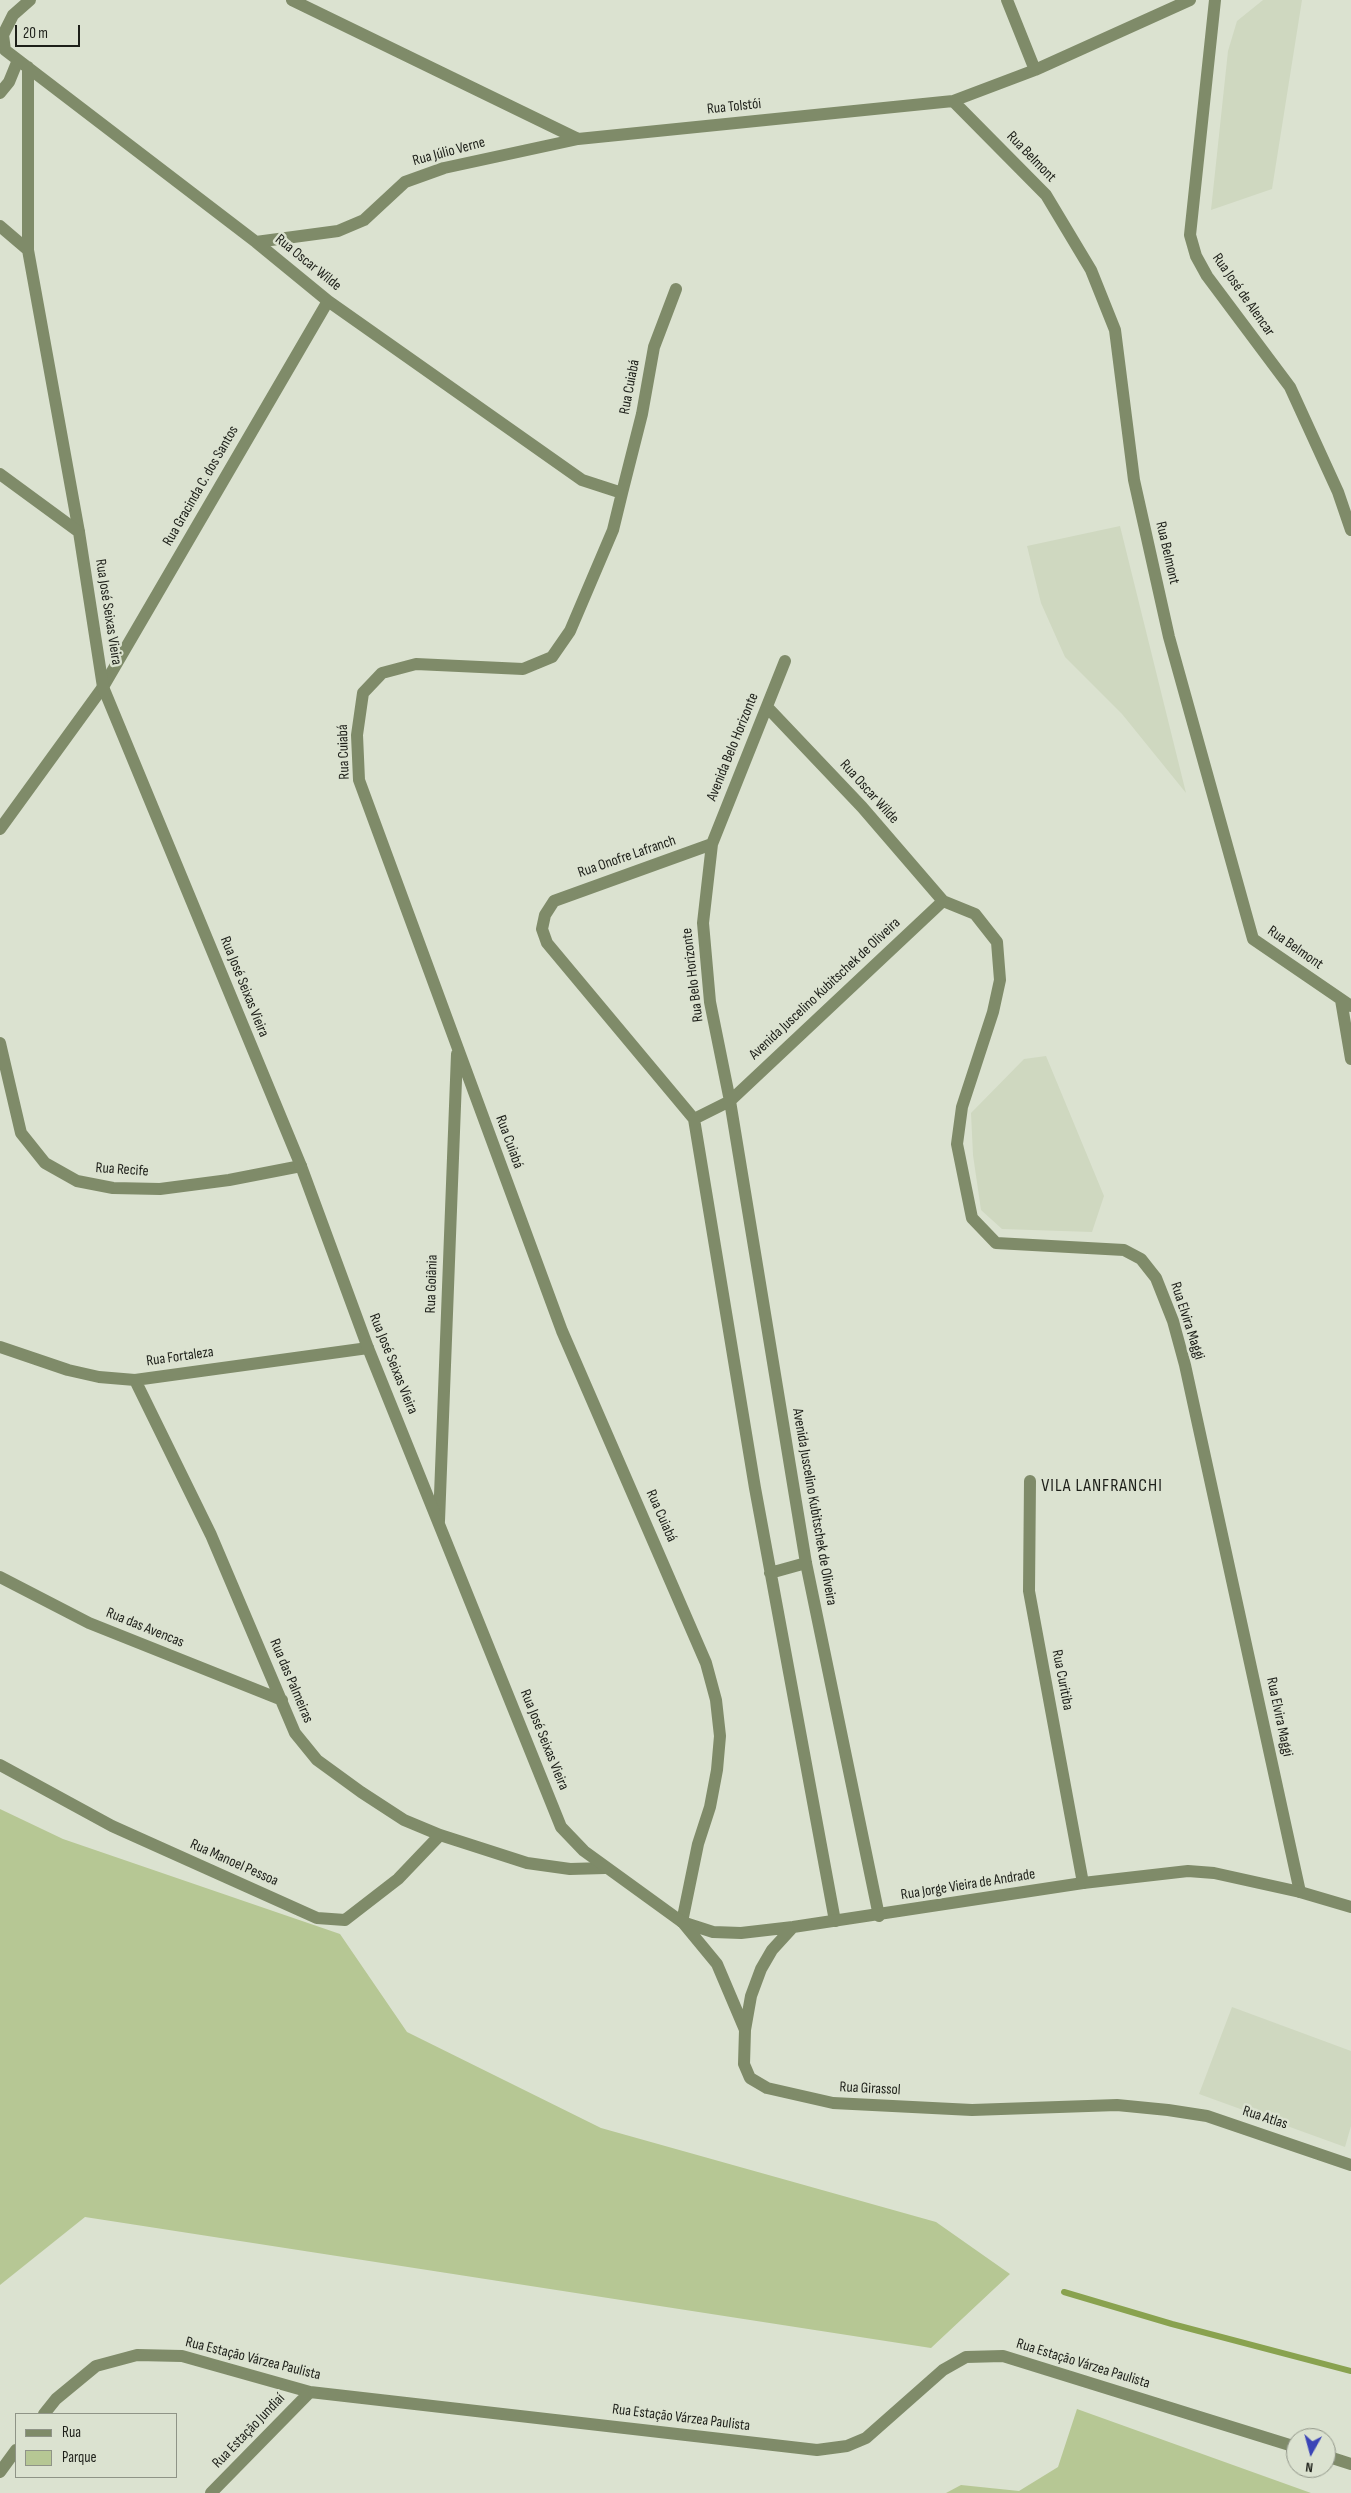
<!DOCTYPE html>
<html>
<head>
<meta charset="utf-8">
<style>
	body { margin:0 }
	#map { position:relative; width:1351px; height:2493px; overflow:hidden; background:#dbe2d0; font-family:"Sofia Sans Condensed",sans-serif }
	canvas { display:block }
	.legend { position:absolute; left:15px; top:2413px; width:162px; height:65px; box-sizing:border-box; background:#dbe2d0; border:1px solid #8f9487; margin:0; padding:6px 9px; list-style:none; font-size:15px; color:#1d1f19 }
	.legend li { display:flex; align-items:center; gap:10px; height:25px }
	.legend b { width:25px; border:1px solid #8f9487 }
	.north { position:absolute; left:1286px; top:2428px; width:50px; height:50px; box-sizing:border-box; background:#dbe2d0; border:1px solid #8f9487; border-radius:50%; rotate:187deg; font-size:14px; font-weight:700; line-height:20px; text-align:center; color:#1d1f19 }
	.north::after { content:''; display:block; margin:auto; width:18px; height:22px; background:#3a44b7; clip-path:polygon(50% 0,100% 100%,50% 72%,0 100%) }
	.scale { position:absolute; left:15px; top:25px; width:65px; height:22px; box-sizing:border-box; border:2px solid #1d1f19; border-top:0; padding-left:6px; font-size:15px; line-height:18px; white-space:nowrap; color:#1d1f19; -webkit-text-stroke:4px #dbe2d0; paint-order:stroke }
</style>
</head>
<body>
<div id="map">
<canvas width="1351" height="2493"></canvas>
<ul class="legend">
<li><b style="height:6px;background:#7f8b69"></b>Rua</li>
<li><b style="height:14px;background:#b6c794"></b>Parque</li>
</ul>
<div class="north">N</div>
<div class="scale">20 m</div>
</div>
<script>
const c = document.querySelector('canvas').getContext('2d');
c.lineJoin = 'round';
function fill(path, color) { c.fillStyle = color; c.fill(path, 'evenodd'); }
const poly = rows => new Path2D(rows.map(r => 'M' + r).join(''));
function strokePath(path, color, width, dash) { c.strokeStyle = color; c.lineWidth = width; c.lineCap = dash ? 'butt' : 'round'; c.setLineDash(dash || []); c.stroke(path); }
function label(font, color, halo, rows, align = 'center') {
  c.font = font + ' "Sofia Sans Condensed",sans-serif'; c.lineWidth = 5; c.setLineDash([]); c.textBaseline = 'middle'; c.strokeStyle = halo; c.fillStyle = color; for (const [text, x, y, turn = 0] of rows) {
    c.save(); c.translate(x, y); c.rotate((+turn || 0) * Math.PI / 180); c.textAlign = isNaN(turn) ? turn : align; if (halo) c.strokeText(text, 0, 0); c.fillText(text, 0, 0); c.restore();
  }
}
fill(poly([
	[1263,0,1302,0,1272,189,1211,210,1228,51,1237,21],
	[1120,526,1186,793,1122,714,1065,657,1041,603,1027,546],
	[1046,1056,1104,1196,1092,1232,1002,1229,981,1210,973,1155,971,1113,1024,1059],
	[1232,2007,1351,2051,1351,2126,1345,2147,1199,2094]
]), '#cfd8c0');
fill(poly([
	[0,1809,63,1839,340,1934,407,2032,601,2128,936,2222,1010,2274,931,2348,85,2217,0,2285],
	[1077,2409,1311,2493,946,2493,961,2485,1019,2491,1058,2467]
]), '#b6c794');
strokePath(poly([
	[1064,2292,1172,2324,1351,2371]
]), '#89a24f', 6);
strokePath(poly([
	[30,0,13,15,3,35,5,50,256,242,328,301,582,480,622,493,613,530,570,631,552,657,523,669,416,664,382,673,363,693,357,735,359,780,562,1331,706,1663,716,1700,720,1736,717,1770,710,1807,698,1844,682,1922],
	[292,0,578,139],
	[1007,0,1035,70],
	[1215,0,1190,235,1196,256,1207,276,1290,387,1338,492,1351,530],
	[28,67,28,250,79,532],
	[0,93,9,82,18,60],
	[953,101,1046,195,1091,270,1115,330,1134,480,1169,637,1253,939,1351,1006],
	[0,226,28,250],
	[256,242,338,231,364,220,405,182,444,168,578,139,953,101,1035,70,1190,0],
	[622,493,642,414,654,347,676,289],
	[785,661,712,844,703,923,710,1002,730,1101,806,1563,879,1916],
	[767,707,862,807,943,901,975,914,997,942,1000,980,993,1012,962,1107,957,1144,972,1218,996,1243,1124,1250,1141,1259,1156,1278,1173,1321,1185,1365,1300,1892],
	[0,829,103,687,328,301],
	[712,844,554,901,545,915,542,929,547,943,694,1119,755,1488,835,1921],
	[1341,1000,1351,1059],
	[0,1043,21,1133,45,1163,77,1181,113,1188,160,1189,229,1180,301,1166],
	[694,1119,730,1101,943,901],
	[0,1347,68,1370,99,1377,135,1380,368,1348],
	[135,1380,211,1535,295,1733,317,1760,361,1792,404,1820,440,1835,527,1863,570,1869,605,1868],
	[1030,1481,1029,1591,1083,1883],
	[439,1521,457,1054],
	[770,1573,806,1563],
	[0,1577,89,1623,282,1700],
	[0,1765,112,1826,317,1918,345,1920,398,1879,440,1835],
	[44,2414,56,2399,96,2366,137,2355,182,2356,310,2392,817,2450,847,2446,866,2438,943,2370,966,2357,1003,2356,1296,2447],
	[1326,2456,1351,2464],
	[0,2472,16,2450],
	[211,2493,310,2392]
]), '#7f8b69', 12);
strokePath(poly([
	[0,474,79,532,103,687,301,1166,368,1348,561,1827,584,1851,682,1922,713,1932,741,1933,793,1927,1083,1883,1188,1871,1214,1873,1300,1892,1351,1907],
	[684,1924,717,1964,745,2030,744,2064,750,2078,767,2088,833,2103,972,2110,1117,2105,1168,2110,1207,2116,1351,2165],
	[745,2030,751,1996,761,1969,772,1950,793,1927]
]), '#7f8b69', 12);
label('15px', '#1d1f19', '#dbe2d0', [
	["Rua Tolstói",734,107,-6],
	["Rua Júlio Verne",449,152,-15],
	["Rua Belmont",1031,157,46],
	["Rua Oscar Wilde",308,263,39],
	["Rua José de Alencar",1243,295,55],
	["Rua Cuiabá",630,387,-79],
	["Rua Gracinda C. dos Santos",201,486,-60],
	["Rua Belmont",1167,553,77],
	["Rua José Seixas Vieira",108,612,81],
	["Avenida Belo Horizonte",733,747,-68],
	["Rua Cuiabá",344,752,-92],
	["Rua Oscar Wilde",869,792,48],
	["Rua Onofre Lafranch",627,857,-19],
	["Rua Belmont",1295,948,35],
	["Rua Belo Horizonte",693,975,-97],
	["Rua José Seixas Vieira",244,987,68],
	["Avenida Juscelino Kubitschek de Oliveira",825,989,-43],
	["Rua Cuiabá",509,1142,70],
	["Rua Recife",122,1170,4],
	["Rua Goiânia",432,1284,-88],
	["Rua Elvira Maggi",1187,1321,72],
	["Rua Fortaleza",180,1357,-8],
	["Rua José Seixas Vieira",393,1364,68],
	["Avenida Juscelino Kubitschek de Oliveira",814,1507,80],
	["Rua Cuiabá",661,1516,66],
	["Rua das Avencas",145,1628,22],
	["Rua Curitiba",1062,1680,79],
	["Rua das Palmeiras",291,1681,67],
	["Rua Elvira Maggi",1279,1717,78],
	["Rua José Seixas Vieira",544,1740,68],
	["Rua Manoel Pessoa",234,1863,24],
	["Rua Jorge Vieira de Andrade",968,1885,-9],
	["Rua Girassol",870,2089,3],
	["Rua Atlas",1265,2118,18],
	["Rua Estação Várzea Paulista",253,2359,14],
	["Rua Estação Várzea Paulista",1083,2364,17],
	["Rua Estação Várzea Paulista",681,2418,7],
	["Rua Estação Jundiaí",249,2431,-46]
]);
c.letterSpacing = '1px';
label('18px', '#1d1f19', '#dbe2d0', [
	["VILA LANFRANCHI",1102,1486]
]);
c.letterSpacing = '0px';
</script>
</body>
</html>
